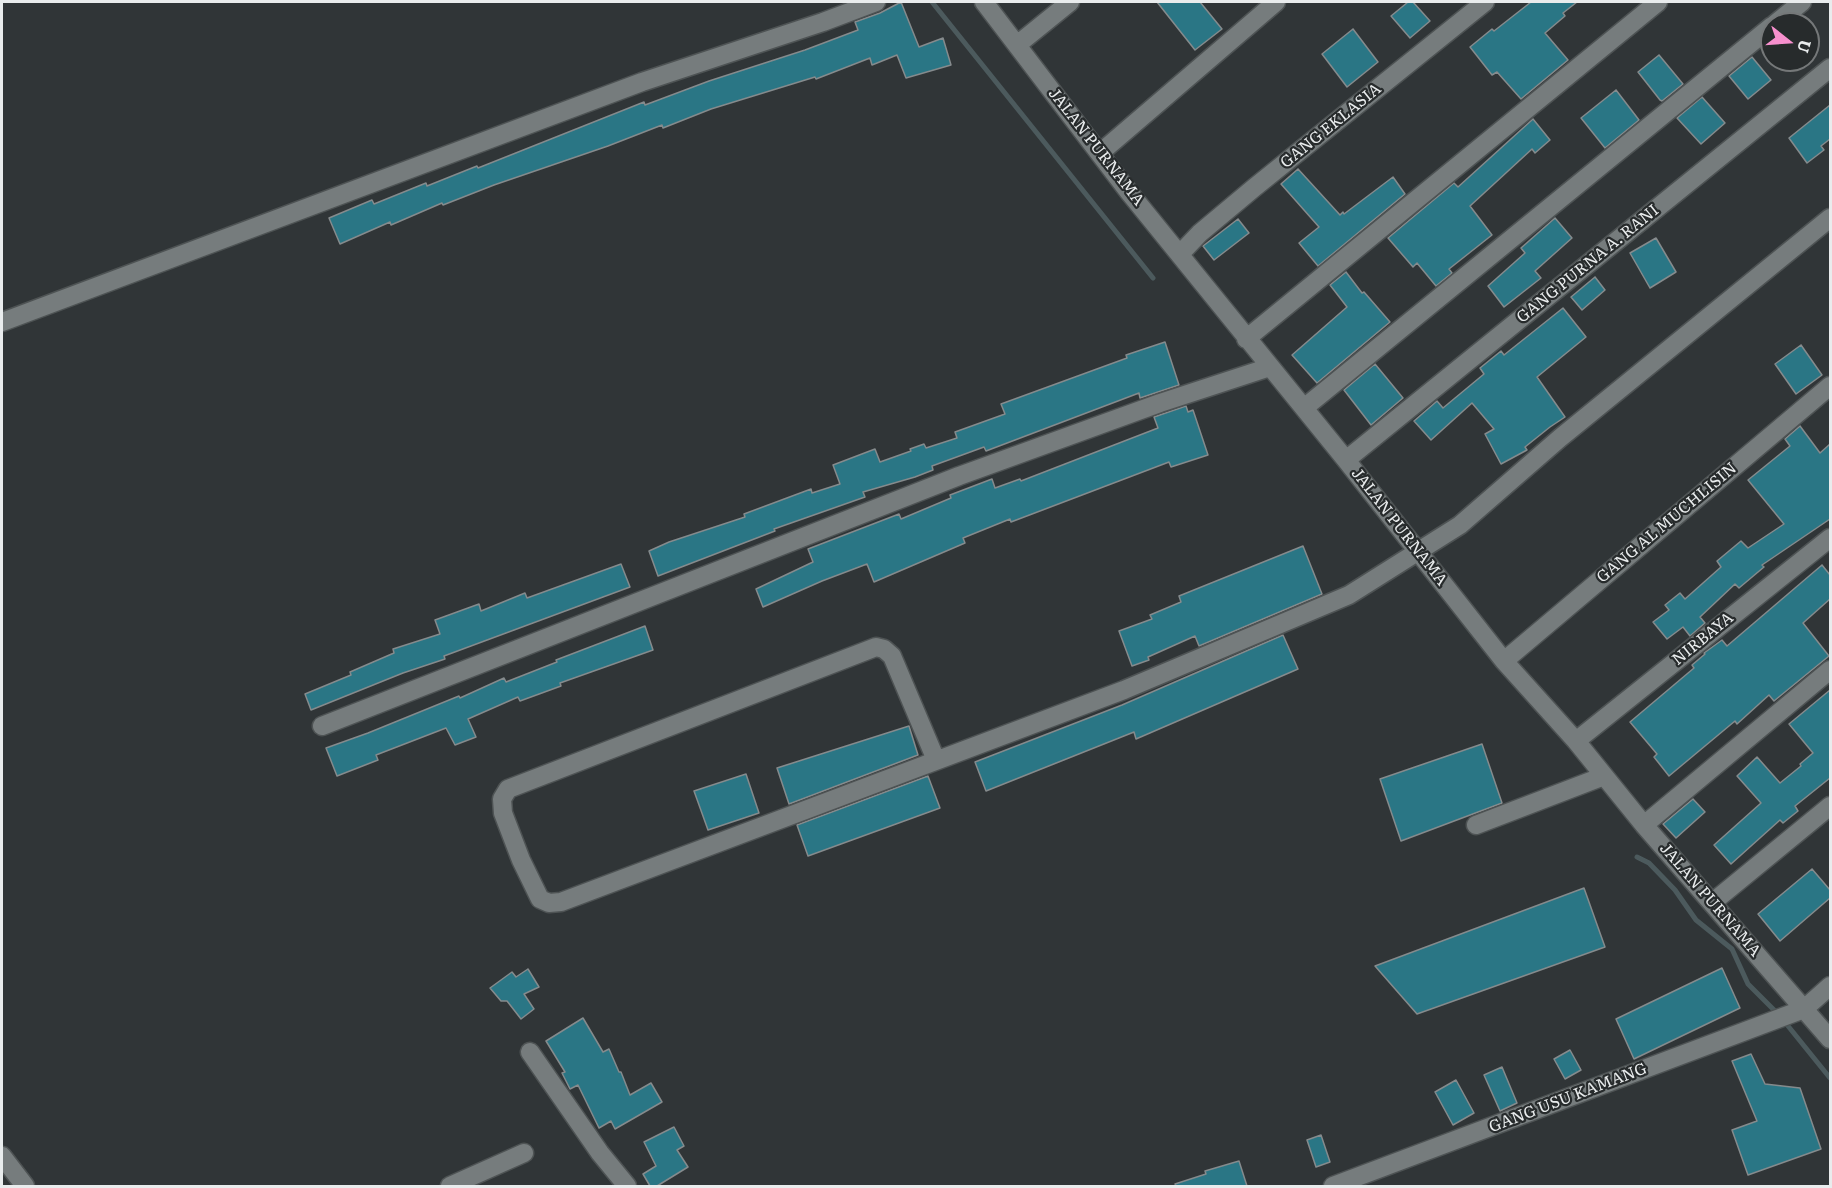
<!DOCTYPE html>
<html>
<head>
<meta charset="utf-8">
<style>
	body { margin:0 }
	#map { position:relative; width:1832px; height:1188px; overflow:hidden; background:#303537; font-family:Literata,serif }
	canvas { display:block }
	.frame { position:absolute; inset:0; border:3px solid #e9eced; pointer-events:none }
	.north { position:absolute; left:1760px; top:12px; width:60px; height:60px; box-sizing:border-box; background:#272b2c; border:2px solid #757879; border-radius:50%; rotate:107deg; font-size:16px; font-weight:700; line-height:24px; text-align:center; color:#e9eced }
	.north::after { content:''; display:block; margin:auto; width:21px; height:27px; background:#f790ce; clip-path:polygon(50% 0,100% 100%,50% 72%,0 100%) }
</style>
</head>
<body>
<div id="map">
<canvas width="1832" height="1188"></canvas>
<div class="frame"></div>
<div class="north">U</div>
</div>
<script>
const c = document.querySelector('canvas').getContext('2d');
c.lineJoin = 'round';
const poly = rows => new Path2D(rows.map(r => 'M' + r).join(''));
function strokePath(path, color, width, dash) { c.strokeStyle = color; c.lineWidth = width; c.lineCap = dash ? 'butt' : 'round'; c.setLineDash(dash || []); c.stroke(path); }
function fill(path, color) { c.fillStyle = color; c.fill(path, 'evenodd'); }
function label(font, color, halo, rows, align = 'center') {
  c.font = font + ' Literata,serif'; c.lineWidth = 4.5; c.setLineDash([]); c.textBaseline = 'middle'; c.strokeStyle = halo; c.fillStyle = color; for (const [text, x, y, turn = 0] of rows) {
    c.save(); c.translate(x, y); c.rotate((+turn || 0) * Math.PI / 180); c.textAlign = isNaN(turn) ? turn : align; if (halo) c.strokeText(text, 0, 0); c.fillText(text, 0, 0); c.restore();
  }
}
strokePath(poly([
	[932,2,1153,278],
	[1637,857,1649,863,1675,890,1696,920,1732,949,1748,984,1778,1014],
	[1784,1021,1830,1078]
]), '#4c5a5d', 5);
const building = poly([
	[901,2,919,47,943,38,951,65,906,78,897,55,872,65,870,58,816,79,815,77,711,109,663,128,662,125,608,146,494,185,443,205,442,203,391,225,390,222,340,244,329,218,372,200,374,204,426,183,427,186,477,166,478,168,644,102,645,105,709,81,805,50,858,30,855,22,880,13,901,2],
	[1157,2,1200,2,1222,29,1195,50,1157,2],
	[1408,2,1413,2,1430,21,1410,38,1391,16,1408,2],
	[1531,2,1577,2,1563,13,1565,16,1545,33,1568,60,1521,99,1497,72,1492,75,1470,47,1492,29,1494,31,1531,2],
	[1353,29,1378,62,1347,87,1322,54,1353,29],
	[1659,55,1683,84,1662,101,1660,100,1638,72,1659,55],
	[1752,57,1771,80,1748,99,1729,76,1752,57],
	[1616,90,1639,120,1605,148,1581,118,1616,90],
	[1702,97,1725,123,1701,144,1677,118,1702,97],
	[1830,105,1830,139,1821,146,1824,150,1807,163,1789,138,1830,105],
	[1533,119,1550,140,1535,153,1532,149,1470,206,1492,235,1449,269,1452,273,1436,286,1417,263,1413,267,1388,238,1454,183,1458,187,1533,119],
	[1298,169,1340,215,1343,212,1344,214,1393,177,1405,194,1318,266,1299,243,1319,227,1281,184,1298,169],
	[1555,218,1572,238,1535,271,1541,278,1504,307,1488,286,1525,253,1521,248,1555,218],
	[1238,219,1249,233,1214,260,1203,246,1238,219],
	[1656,238,1676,272,1650,288,1630,253,1656,238],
	[1346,272,1362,293,1364,292,1390,322,1317,383,1292,355,1347,307,1330,285,1346,272],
	[1595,277,1605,290,1582,310,1571,297,1595,277],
	[1563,308,1586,337,1537,377,1565,417,1550,427,1525,447,1527,450,1501,464,1485,434,1494,429,1472,403,1431,440,1414,421,1437,401,1443,408,1484,374,1480,368,1501,351,1504,355,1563,308],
	[1165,342,1179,385,1140,398,1139,393,986,451,984,447,932,466,933,470,915,477,863,492,865,497,774,529,775,531,658,576,649,551,669,542,745,517,744,514,811,489,812,493,840,484,833,465,875,449,880,462,911,451,910,449,924,444,926,448,957,438,955,432,1005,414,1001,404,1127,358,1126,355,1165,342],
	[1801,345,1822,375,1796,394,1775,364,1801,345],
	[1375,364,1403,398,1371,425,1344,390,1375,364],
	[1186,406,1188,412,1193,410,1208,455,1171,467,1169,462,1011,522,1010,519,963,538,965,543,874,582,867,564,822,581,763,607,756,589,813,562,808,549,899,514,901,519,951,498,950,495,992,479,995,488,1020,479,1021,481,1158,428,1154,417,1186,406],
	[1800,426,1820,453,1830,444,1830,519,1762,565,1764,567,1739,588,1735,584,1700,617,1705,623,1690,636,1683,627,1667,639,1653,622,1669,610,1665,605,1680,593,1685,599,1721,567,1717,561,1741,541,1748,548,1784,524,1748,480,1790,446,1785,439,1800,426],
	[1303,546,1322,594,1199,646,1195,636,1148,657,1149,660,1132,666,1119,631,1152,619,1150,615,1181,602,1179,596,1303,546],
	[621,564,630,587,444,656,445,659,403,673,311,710,305,694,351,675,350,672,394,653,393,649,440,634,435,620,479,604,481,611,525,593,527,598,621,564],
	[1822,565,1830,575,1830,599,1803,623,1829,656,1774,701,1769,695,1737,724,1735,721,1669,776,1654,757,1657,754,1630,722,1694,668,1692,665,1705,654,1704,653,1722,640,1727,646,1822,565],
	[645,626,653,650,560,683,561,686,520,701,518,697,468,719,476,737,455,745,446,728,376,755,378,760,337,776,326,748,368,733,459,696,460,698,504,678,506,682,557,662,556,660,645,626],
	[1283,635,1298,669,1136,739,1134,732,986,791,975,762,1122,705,1283,635],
	[1830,690,1830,778,1795,806,1798,811,1783,823,1780,820,1731,864,1714,845,1761,803,1737,776,1757,757,1780,783,1801,766,1800,764,1813,753,1789,724,1830,690],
	[909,726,918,755,789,804,777,768,909,726],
	[1482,744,1502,803,1401,841,1380,779,1482,744],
	[746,774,759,813,708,830,694,791,746,774],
	[928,776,940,808,808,856,797,825,928,776],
	[1693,799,1705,812,1676,838,1663,824,1693,799],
	[1812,869,1830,890,1830,898,1780,941,1758,914,1812,869],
	[1584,888,1605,947,1417,1014,1375,966,1584,888],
	[1722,968,1740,1008,1634,1059,1616,1019,1722,968],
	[528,969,539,987,524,994,534,1009,521,1019,507,1001,501,1001,490,988,512,972,516,977,528,969],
	[583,1018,603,1052,609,1049,619,1072,621,1072,630,1095,651,1083,662,1102,615,1129,611,1121,599,1128,578,1085,570,1089,562,1073,565,1072,546,1041,583,1018],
	[1570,1050,1581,1070,1565,1079,1554,1059,1570,1050],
	[1751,1054,1765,1084,1800,1088,1821,1149,1748,1175,1732,1130,1757,1121,1732,1061,1751,1054],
	[1502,1067,1517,1103,1500,1111,1484,1075,1502,1067],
	[1456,1080,1474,1113,1453,1125,1435,1092,1456,1080],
	[674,1127,684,1146,677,1150,688,1167,657,1186,650,1186,643,1174,656,1166,644,1142,674,1127],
	[1321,1135,1330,1162,1316,1167,1307,1140,1321,1135],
	[1239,1161,1247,1186,1176,1186,1175,1184,1206,1174,1205,1171,1239,1161]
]);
fill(building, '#2a7685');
strokePath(building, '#858b8d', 1.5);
const minor = poly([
	[984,2,1128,191,1346,460,1504,661,1576,741,1644,825,1830,1039],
	[1775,24,1802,2],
	[1017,45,1070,2],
	[1100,153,1276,2],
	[1180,254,1200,233,1255,187,1485,2],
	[2,322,642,82,823,22,876,2],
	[1246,339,1658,2],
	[1304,408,1772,26],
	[1346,460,1830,68],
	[1504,661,1830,386],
	[322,726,959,476,1160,403,1270,367],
	[1576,741,1830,538],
	[936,760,892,656,884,649,876,647,508,789,502,799,503,813,521,860,540,899,549,903,561,902,1124,690,1349,595,1460,525,1560,438,1830,218],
	[1476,825,1604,776],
	[1644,825,1830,670],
	[1713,902,1830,806],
	[530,1052,600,1153,627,1186],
	[2,1156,25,1186],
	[450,1186,524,1153],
	[1333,1186,1772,1021,1804,1009,1830,986]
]);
strokePath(minor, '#4e5354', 21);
strokePath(minor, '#767c7d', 18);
label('16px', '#e9eced', '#272b2c', [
	["GANG EKLASIA",1331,126,-39],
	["JALAN PURNAMA",1096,147,52],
	["GANG PURNA A. RANI",1588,264,-39],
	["GANG AL MUCHLISIN",1667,523,-40],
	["JALAN PURNAMA",1399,527,52],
	["NIRBAYA",1703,639,-39],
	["JALAN PURNAMA",1710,900,49],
	["GANG USU KAMANG",1568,1098,-21]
]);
</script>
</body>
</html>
